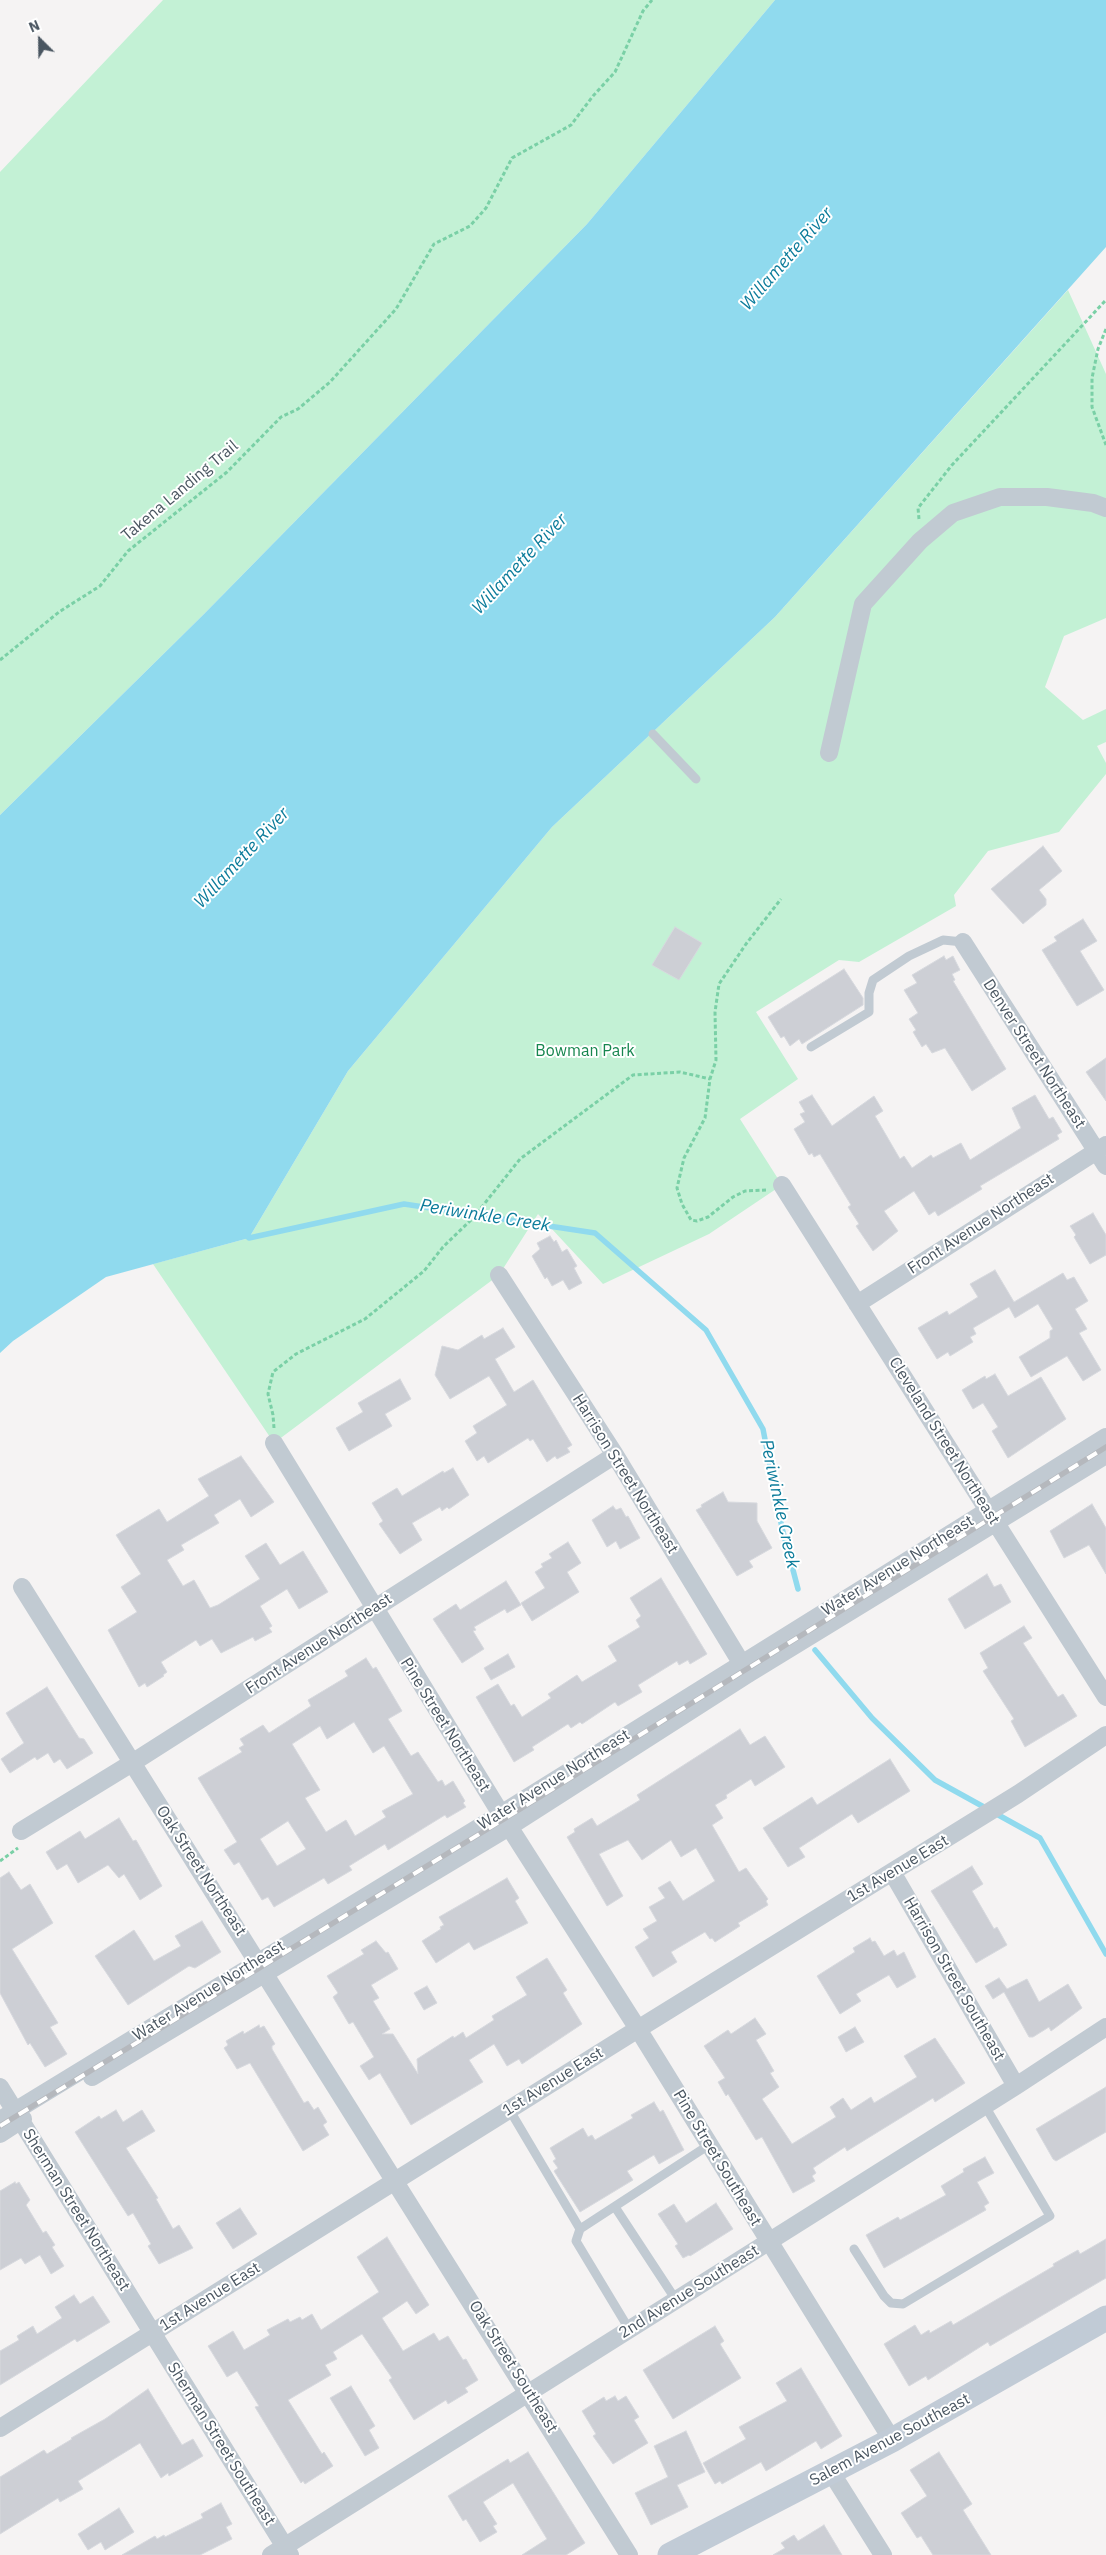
<!DOCTYPE html>
<html>
<head>
<meta charset="utf-8">
<style>
	body { margin:0 }
	#map { position:relative; width:1106px; height:2555px; overflow:hidden; background:#f5f3f3; font-family:"IBM Plex Sans",sans-serif }
	canvas { display:block }
	.north { position:absolute; left:15px; top:15px; width:50px; height:50px; -webkit-text-stroke:4px #fff; paint-order:stroke; rotate:337deg; font-size:14px; font-weight:700; line-height:20px; text-align:center; color:#4a5661 }
	.north::after { content:''; display:block; margin:auto; width:18px; height:22px; background:#4a5661; clip-path:polygon(50% 0,100% 100%,50% 72%,0 100%) }
</style>
</head>
<body>
<div id="map">
<canvas width="1106" height="2555"></canvas>
<div class="north">N</div>
</div>
<script>
const c = document.querySelector('canvas').getContext('2d');
c.lineJoin = 'round';
function fill(path, color) { c.fillStyle = color; c.fill(path, 'evenodd'); }
const poly = rows => new Path2D(rows.map(r => 'M' + r).join(''));
function strokePath(path, color, width, dash) { c.strokeStyle = color; c.lineWidth = width; c.lineCap = dash ? 'butt' : 'round'; c.setLineDash(dash || []); c.stroke(path); }
function label(font, color, halo, rows, align = 'center') {
  c.font = font + ' "IBM Plex Sans",sans-serif'; c.lineWidth = 4; c.setLineDash([]); c.textBaseline = 'middle'; c.strokeStyle = halo; c.fillStyle = color; for (const [text, x, y, turn = 0] of rows) {
    c.save(); c.translate(x, y); c.rotate((+turn || 0) * Math.PI / 180); c.textAlign = isNaN(turn) ? turn : align; if (halo) c.strokeText(text, 0, 0); c.fillText(text, 0, 0); c.restore();
  }
}
fill(poly([
	[163,0,775,0,587,224,204,614,0,815,0,172],
	[1068,290,1106,374,1106,618,1064,636,1045,687,1083,720,1106,709,1106,742,1097,746,1106,763,1106,774,1059,832,988,851,954,895,956,906,859,962,839,960,756,1012,798,1079,740,1119,782,1185,709,1234,603,1284,538,1214,499,1275,274,1443,153,1264,249,1238,348,1071,552,827,775,617]
]), '#c3f1d5');
fill(poly([
	[775,0,1106,0,1106,247,775,617,552,827,348,1071,249,1238,106,1277,13,1341,0,1353,0,815,204,614,587,224]
]), '#90daee');
strokePath(poly([
	[245,1234,249,1238,404,1204,595,1233,706,1330,763,1429,782,1528,798,1589],
	[815,1650,872,1718,935,1780,1040,1838,1106,1954]
]), '#90daee', 5.5);
const building = poly([
	[1043,846,1062,871,1039,890,1046,899,1046,905,1023,924,991,889,1043,846],
	[1083,919,1097,941,1080,951,1104,990,1077,1006,1042,950,1057,941,1054,937,1083,919],
	[675,927,702,943,679,980,652,965,675,927],
	[944,956,946,960,953,956,960,970,952,974,955,980,953,981,1006,1069,972,1091,945,1048,932,1053,926,1044,922,1047,913,1032,916,1030,909,1019,918,1013,904,990,917,983,912,975,944,956],
	[844,969,863,998,863,1005,802,1044,799,1039,790,1046,784,1036,781,1038,768,1017,844,969],
	[1106,1058,1106,1101,1086,1072,1106,1058],
	[812,1095,832,1126,874,1096,883,1111,875,1116,900,1159,904,1156,912,1168,931,1155,933,1158,961,1143,970,1160,1021,1128,1012,1108,1035,1095,1049,1119,1053,1117,1062,1132,1057,1135,1059,1139,980,1186,982,1189,938,1216,935,1211,929,1215,914,1191,884,1211,898,1231,873,1251,856,1226,859,1224,848,1207,851,1205,820,1154,814,1157,812,1153,809,1155,794,1129,805,1122,800,1114,805,1112,799,1102,812,1095],
	[1093,1213,1106,1235,1106,1255,1090,1264,1074,1237,1076,1235,1070,1226,1093,1213],
	[550,1236,554,1242,556,1240,562,1252,567,1249,577,1266,574,1268,582,1283,569,1290,563,1280,552,1286,547,1277,545,1279,532,1256,540,1249,537,1243,550,1236],
	[995,1270,1014,1302,1063,1273,1067,1280,1074,1277,1088,1301,1075,1309,1087,1329,1079,1333,1101,1370,1083,1381,1067,1356,1031,1377,1019,1357,1050,1338,1050,1331,1053,1329,1038,1304,1015,1318,1009,1307,973,1328,976,1334,970,1337,973,1342,950,1356,948,1352,937,1359,918,1328,947,1311,949,1315,978,1297,970,1284,995,1270],
	[503,1328,515,1347,495,1359,514,1392,533,1380,572,1445,567,1448,570,1452,557,1459,555,1456,547,1462,533,1439,530,1441,528,1438,488,1463,484,1456,477,1461,465,1441,477,1433,473,1426,507,1405,489,1376,450,1399,435,1375,442,1346,458,1350,482,1335,484,1339,503,1328],
	[995,1374,1008,1396,1041,1377,1066,1419,1008,1458,992,1431,998,1427,983,1403,973,1409,962,1390,985,1376,986,1379,995,1374],
	[400,1379,411,1399,385,1414,392,1426,349,1451,336,1428,363,1412,358,1403,400,1379],
	[241,1456,274,1502,251,1517,240,1499,214,1515,219,1523,181,1545,184,1550,167,1560,183,1586,194,1580,210,1608,218,1605,260,1579,245,1556,266,1543,280,1565,303,1551,328,1592,299,1609,287,1589,260,1606,272,1626,269,1628,272,1632,255,1641,253,1637,221,1653,212,1639,200,1646,196,1640,161,1662,167,1672,163,1675,164,1676,147,1687,145,1683,139,1687,108,1630,137,1612,121,1587,141,1574,116,1535,159,1509,167,1522,209,1496,198,1479,241,1456],
	[453,1468,469,1495,449,1509,447,1507,442,1511,440,1507,412,1523,422,1540,400,1554,379,1524,383,1521,372,1503,397,1488,402,1496,443,1471,444,1473,453,1468],
	[723,1492,728,1502,757,1503,757,1521,772,1548,749,1561,753,1567,737,1576,696,1510,702,1507,701,1505,723,1492],
	[1092,1504,1106,1528,1106,1574,1089,1545,1064,1558,1050,1531,1092,1504],
	[613,1506,616,1510,621,1508,626,1517,628,1516,640,1538,620,1549,616,1541,607,1547,592,1520,613,1506],
	[568,1542,581,1563,567,1572,579,1592,532,1621,521,1603,545,1588,535,1572,543,1567,541,1564,552,1558,549,1554,568,1542],
	[987,1574,994,1587,1001,1584,1011,1602,965,1629,948,1599,987,1574],
	[661,1578,707,1654,690,1664,688,1660,679,1665,677,1661,638,1685,642,1692,618,1706,615,1702,582,1724,580,1722,571,1728,568,1724,532,1747,534,1750,514,1762,476,1697,498,1684,511,1706,514,1704,522,1717,551,1698,548,1694,577,1675,582,1682,617,1661,608,1646,640,1627,636,1620,641,1616,630,1598,661,1578],
	[506,1581,521,1605,507,1613,505,1609,474,1627,476,1630,473,1631,484,1649,462,1663,433,1619,456,1604,460,1610,506,1581],
	[1024,1626,1032,1638,1023,1643,1058,1697,1063,1694,1077,1716,1025,1747,1011,1721,1014,1719,983,1671,988,1668,980,1653,1024,1626],
	[508,1654,515,1667,491,1680,484,1668,508,1654],
	[366,1658,373,1669,376,1667,402,1711,388,1719,411,1756,418,1752,438,1782,442,1780,445,1786,453,1781,465,1801,463,1803,466,1807,447,1818,445,1815,388,1850,385,1844,349,1866,352,1870,328,1884,324,1878,274,1907,268,1897,262,1900,239,1862,234,1865,224,1850,237,1842,198,1778,242,1752,239,1748,244,1745,240,1739,263,1725,269,1733,311,1706,308,1700,348,1676,345,1671,366,1658],
	[354,1722,373,1753,384,1746,413,1794,382,1811,386,1817,355,1836,346,1820,326,1832,305,1798,320,1790,292,1744,320,1726,327,1739,354,1722],
	[288,1821,306,1849,277,1866,260,1839,288,1821],
	[47,1687,79,1738,84,1739,93,1753,67,1769,60,1759,54,1763,48,1753,37,1760,35,1757,10,1773,1,1759,24,1743,6,1713,47,1687],
	[740,1729,750,1745,765,1736,785,1767,755,1786,751,1779,726,1795,727,1798,715,1805,723,1818,712,1825,739,1872,746,1868,768,1899,766,1901,768,1905,738,1923,740,1926,715,1942,712,1938,710,1939,705,1932,671,1952,677,1962,653,1977,635,1947,649,1938,643,1929,657,1921,649,1907,665,1898,658,1888,670,1881,683,1901,715,1881,696,1848,681,1857,671,1840,642,1860,628,1840,599,1854,623,1896,607,1906,567,1837,575,1832,574,1829,592,1818,597,1826,640,1800,637,1795,740,1729],
	[890,1759,910,1791,858,1823,852,1814,799,1848,805,1857,788,1867,763,1828,812,1797,817,1805,890,1759],
	[119,1818,133,1841,136,1840,162,1886,140,1900,124,1874,119,1878,108,1865,78,1883,67,1864,57,1870,46,1852,80,1831,85,1839,119,1818],
	[972,1866,983,1884,972,1891,994,1929,997,1927,1007,1945,976,1963,931,1891,972,1866],
	[9,1872,21,1890,30,1884,53,1923,12,1949,58,2023,50,2027,67,2054,45,2067,30,2043,28,2045,0,1993,0,1878,9,1872],
	[507,1878,519,1898,515,1901,528,1923,474,1950,469,1942,436,1963,422,1941,441,1929,440,1927,444,1925,439,1917,507,1878],
	[202,1921,221,1952,195,1968,189,1966,128,2005,95,1956,134,1930,154,1961,181,1946,175,1936,202,1921],
	[870,1938,872,1942,875,1941,884,1956,894,1950,897,1956,904,1952,916,1977,897,1988,889,1975,856,1994,861,2001,840,2014,817,1976,855,1952,853,1948,870,1938],
	[376,1941,386,1953,388,1952,398,1969,371,1985,379,1998,373,2001,390,2029,382,2034,393,2034,418,2074,417,2059,453,2036,454,2038,463,2032,466,2038,494,2020,492,2016,527,1995,516,1977,547,1958,567,1990,563,1993,582,2024,522,2064,519,2059,507,2066,494,2044,469,2060,483,2082,411,2125,380,2073,369,2080,360,2066,374,2057,353,2022,349,2024,333,1997,338,1993,327,1976,364,1954,361,1950,376,1941],
	[999,1978,1007,1989,1027,1979,1039,2002,1068,1984,1082,2008,1051,2031,1049,2027,1033,2037,1029,2037,1004,1992,993,1999,985,1986,999,1978],
	[427,1986,437,2003,424,2010,414,1993,427,1986],
	[755,2018,766,2034,756,2040,774,2071,770,2073,779,2087,762,2099,792,2144,836,2117,830,2107,843,2098,851,2110,871,2097,874,2103,917,2077,904,2056,935,2038,965,2083,935,2102,933,2098,847,2151,845,2147,813,2168,816,2173,812,2176,815,2181,793,2193,762,2137,756,2140,728,2094,726,2096,718,2082,725,2078,704,2046,728,2030,731,2034,755,2018],
	[259,2025,260,2028,264,2026,275,2044,272,2046,272,2049,304,2103,308,2101,314,2110,318,2107,327,2122,323,2125,329,2135,303,2151,250,2063,237,2069,224,2048,228,2045,226,2041,243,2031,244,2034,259,2025],
	[855,2027,864,2042,846,2052,838,2037,855,2027],
	[1106,2087,1106,2132,1056,2161,1053,2159,1036,2129,1106,2087],
	[654,2102,660,2112,663,2110,684,2150,659,2164,654,2155,627,2171,633,2180,580,2212,554,2171,558,2168,553,2161,556,2159,550,2148,583,2128,588,2137,592,2135,595,2140,633,2118,631,2115,654,2102],
	[116,2110,123,2122,142,2110,155,2131,126,2148,158,2198,156,2199,173,2229,179,2225,193,2248,159,2264,148,2246,151,2244,133,2213,128,2216,75,2132,99,2116,101,2119,116,2110],
	[985,2157,994,2173,977,2182,989,2203,984,2206,986,2210,884,2268,866,2235,898,2217,900,2220,946,2195,941,2186,964,2172,963,2169,985,2157],
	[15,2182,16,2184,19,2182,30,2200,26,2205,43,2233,46,2231,55,2245,52,2247,64,2266,51,2274,40,2255,25,2264,21,2258,0,2270,0,2191,15,2182],
	[716,2203,733,2229,690,2256,689,2255,683,2258,675,2246,678,2244,658,2214,674,2204,686,2223,716,2203],
	[240,2208,257,2234,233,2249,216,2223,240,2208],
	[387,2237,429,2305,416,2314,407,2301,382,2318,403,2351,434,2333,439,2341,448,2336,463,2360,466,2359,478,2380,465,2388,468,2392,448,2404,446,2400,414,2420,389,2380,392,2378,362,2334,333,2352,337,2359,325,2365,331,2375,288,2400,322,2454,324,2452,333,2466,305,2484,303,2481,301,2483,255,2407,259,2406,237,2371,227,2377,208,2346,233,2331,244,2350,270,2335,267,2330,288,2319,290,2322,300,2317,302,2320,312,2314,321,2330,379,2292,357,2257,387,2237],
	[1106,2239,1106,2278,990,2346,988,2342,928,2380,926,2376,909,2386,884,2344,915,2325,921,2335,929,2330,930,2333,951,2321,953,2325,1054,2266,1053,2264,1078,2250,1080,2254,1106,2239],
	[74,2295,80,2304,93,2296,110,2322,77,2342,75,2339,0,2385,0,2351,19,2340,17,2336,33,2326,37,2334,62,2318,55,2307,74,2295],
	[715,2326,724,2341,720,2344,741,2378,673,2419,643,2370,715,2326],
	[801,2368,842,2436,821,2449,816,2441,766,2471,761,2462,722,2484,720,2481,715,2484,703,2463,746,2439,739,2427,787,2401,776,2383,801,2368],
	[351,2386,375,2426,369,2430,379,2448,365,2456,330,2398,351,2386],
	[148,2389,182,2445,193,2439,203,2456,169,2476,168,2473,161,2478,140,2443,78,2481,83,2489,60,2502,58,2498,0,2534,0,2477,44,2450,47,2454,72,2439,71,2438,105,2419,148,2389],
	[615,2396,618,2401,626,2396,639,2417,634,2420,648,2443,613,2464,593,2436,596,2434,582,2411,604,2397,606,2401,615,2396],
	[686,2431,705,2472,677,2485,688,2507,651,2525,635,2493,668,2477,654,2446,686,2431],
	[528,2452,585,2543,566,2555,522,2555,547,2539,513,2483,483,2502,497,2524,493,2526,497,2532,480,2542,466,2519,463,2521,448,2496,508,2459,510,2463,528,2452],
	[939,2452,972,2504,963,2510,991,2555,933,2555,921,2536,917,2538,901,2513,927,2496,910,2470,939,2452],
	[221,2503,232,2524,226,2527,232,2539,200,2555,122,2555,155,2536,157,2539,164,2535,165,2537,203,2518,201,2514,221,2503],
	[119,2508,134,2532,105,2550,101,2542,88,2550,78,2534,119,2508],
	[824,2525,842,2555,773,2555,785,2548,781,2543,794,2535,798,2541,824,2525]
]);
fill(building, '#cdcfd5');
strokePath(building, '#d7d9de', 1);
strokePath(poly([
	[1106,329,1098,349,1092,378,1092,407,1106,445],
	[919,519,918,508,952,465,1106,300],
	[0,660,59,612,100,586,128,551,227,472,281,417,298,409,330,382,396,309,434,244,470,226,486,208,512,158,571,125,593,96,615,72,643,11,652,0],
	[766,1190,745,1191,733,1197,708,1217,697,1221,691,1220,682,1204,677,1188,684,1158,705,1118,710,1079,716,1060,715,1012,719,984,746,944,781,899],
	[274,1428,273,1415,268,1394,273,1372,296,1354,365,1319,424,1271,443,1247,473,1218,520,1159,633,1075,680,1072,710,1079],
	[0,1861,18,1848]
]), '#7ad0a6', 3, [4, 2.5]);
strokePath(poly([
	[653,734,696,779],
	[811,1047,869,1012,869,993,873,980,909,956,943,940,963,942],
	[509,2109,580,2229],
	[615,2207,676,2300],
	[854,2249,884,2296,891,2303,903,2304,1050,2216,985,2106],
	[629,2329,576,2241,580,2229,709,2145]
]), '#c1cad2', 9);
strokePath(poly([
	[829,753,863,604,920,541,953,513,1000,497,1047,497,1093,503,1106,508],
	[963,942,1106,1166],
	[782,1185,1106,1697],
	[499,1275,615,1455,748,1674],
	[857,1304,1106,1145],
	[274,1443,501,1814,638,2029,892,2440],
	[22,1587,629,2555],
	[21,1831,132,1763,615,1455],
	[892,1872,1016,2086],
	[92,2077,509,1827,748,1674,1106,1455],
	[0,2087,290,2555],
	[0,2120,501,1814,1106,1437],
	[0,2134,23,2119],
	[0,2428,638,2029,1018,1794,1106,1735],
	[831,2472,883,2555],
	[271,2555,1016,2086,1106,2027]
]), '#c1cad2', 18);
strokePath(poly([
	[670,2555,892,2440,1106,2318]
]), '#c1cbd6', 25);
const rail = poly([
	[0,2126,504,1819,1106,1447]
]);
strokePath(rail, '#b5b8bd', 5.5);
strokePath(rail, '#fff', 4, [11]);
label('16px', '#4a5661', '#fff', [
	["Takena Landing Trail",180,491,-40],
	["Denver Street Northeast",1034,1054,57],
	["Front Avenue Northeast",981,1224,-33],
	["Cleveland Street Northeast",944,1441,58],
	["Harrison Street Northeast",625,1474,58],
	["Water Avenue Northeast",898,1566,-32],
	["Front Avenue Northeast",319,1644,-33],
	["Pine Street Northeast",445,1725,58],
	["Water Avenue Northeast",554,1780,-32],
	["1st Avenue East",898,1869,-31],
	["Oak Street Northeast",201,1871,57],
	["Harrison Street Southeast",954,1979,60],
	["Water Avenue Northeast",209,1991,-32],
	["1st Avenue East",553,2082,-32],
	["Pine Street Southeast",717,2158,59],
	["Sherman Street Northeast",76,2210,58],
	["2nd Avenue Southeast",689,2292,-32],
	["1st Avenue East",210,2297,-32],
	["Oak Street Southeast",513,2367,58],
	["Salem Avenue Southeast",890,2440,-28],
	["Sherman Street Southeast",221,2444,58]
]);
label('16px', '#17864f', '#fff', [
	["Bowman Park",585,1051]
]);
label('italic 18px', '#0c7c9b', '#fff', [
	["Willamette River",787,259,-49],
	["Willamette River",520,564,-47],
	["Willamette River",242,858,-47],
	["Periwinkle Creek",485,1216,9],
	["Periwinkle Creek",779,1504,78]
]);
</script>
</body>
</html>
